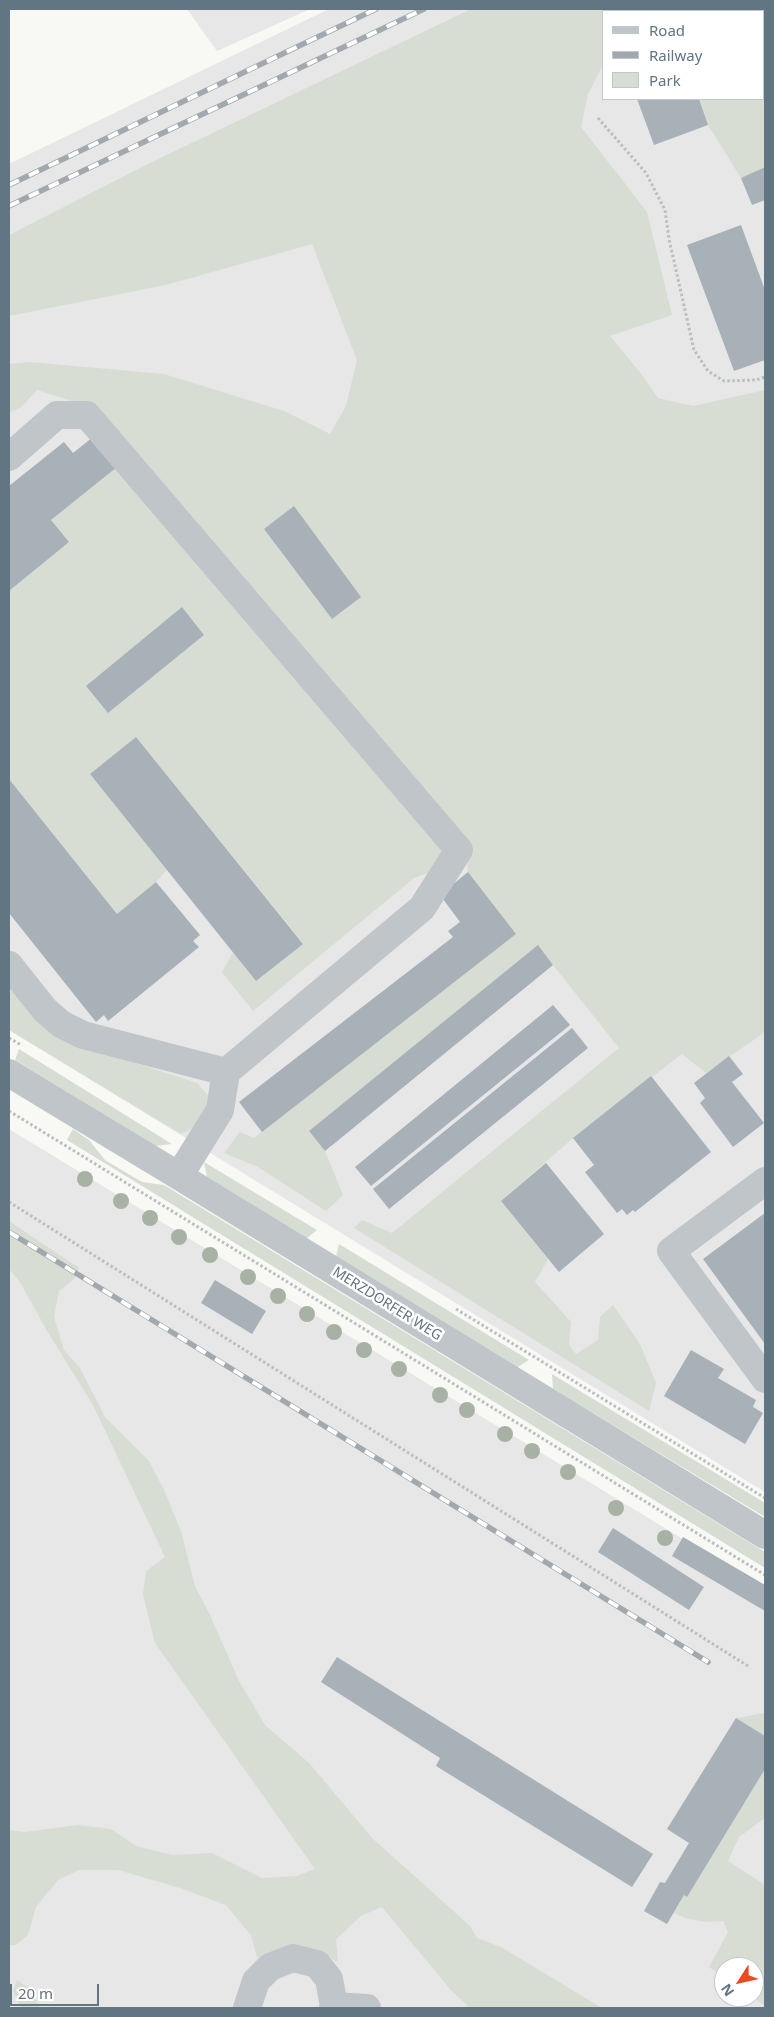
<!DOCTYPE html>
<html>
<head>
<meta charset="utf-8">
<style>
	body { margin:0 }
	#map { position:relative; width:774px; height:2017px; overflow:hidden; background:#f8f8f5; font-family:"Noto Sans",sans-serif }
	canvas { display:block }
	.frame { position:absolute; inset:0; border:10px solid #617582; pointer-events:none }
	.legend { position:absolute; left:602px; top:10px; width:162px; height:90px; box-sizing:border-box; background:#fff; border:1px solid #c0c8cd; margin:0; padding:6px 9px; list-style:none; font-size:15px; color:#617582 }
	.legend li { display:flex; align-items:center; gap:10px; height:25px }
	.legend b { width:25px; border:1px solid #c0c8cd }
	.north { position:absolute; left:714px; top:1957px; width:50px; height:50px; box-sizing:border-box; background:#fff; border:1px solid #c0c8cd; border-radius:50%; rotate:235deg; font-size:14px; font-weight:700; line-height:20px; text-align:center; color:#617582 }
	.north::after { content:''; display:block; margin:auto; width:18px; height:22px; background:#ec4821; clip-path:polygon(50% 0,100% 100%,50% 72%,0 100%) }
	.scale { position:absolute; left:10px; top:1984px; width:89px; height:22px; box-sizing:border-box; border:2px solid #617582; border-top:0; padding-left:6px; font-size:15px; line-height:18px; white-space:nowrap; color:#617582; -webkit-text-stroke:4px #fff; paint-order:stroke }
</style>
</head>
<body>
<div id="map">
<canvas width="774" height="2017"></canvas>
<div class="frame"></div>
<ul class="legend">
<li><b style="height:6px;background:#c0c5c9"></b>Road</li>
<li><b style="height:6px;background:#a1a9af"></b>Railway</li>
<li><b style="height:14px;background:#d8ddd4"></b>Park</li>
</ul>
<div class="north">N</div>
<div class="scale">20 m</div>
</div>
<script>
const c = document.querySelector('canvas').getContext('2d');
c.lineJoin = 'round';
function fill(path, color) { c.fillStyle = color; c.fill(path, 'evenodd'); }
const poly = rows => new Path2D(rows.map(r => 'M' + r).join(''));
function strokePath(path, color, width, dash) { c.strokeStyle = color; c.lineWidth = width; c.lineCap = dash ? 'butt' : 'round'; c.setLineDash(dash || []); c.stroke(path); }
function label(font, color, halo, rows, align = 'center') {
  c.font = font + ' "Noto Sans",sans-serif'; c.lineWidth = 5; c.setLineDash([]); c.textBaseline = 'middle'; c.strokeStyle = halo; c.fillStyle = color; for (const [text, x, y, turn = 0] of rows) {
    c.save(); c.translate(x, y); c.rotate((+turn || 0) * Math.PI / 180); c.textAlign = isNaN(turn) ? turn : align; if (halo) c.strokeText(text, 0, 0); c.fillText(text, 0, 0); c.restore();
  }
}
fill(poly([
	[187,9,310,9,217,51],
	[329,9,765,9,765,1492,9,1030,9,164],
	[603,11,763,11,763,99,603,99],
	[9,1129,765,1589,765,2008,9,2008],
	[724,1967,754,1967,754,1997,724,1997]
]), '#e6e7e6');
fill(poly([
	[471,9,765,9,765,167,741,178,708,125,699,99,763,99,763,11,603,11,603,65,588,94,581,127,647,212,672,315,610,336,639,371,658,398,693,406,765,390,765,1032,706,1073,682,1054,573,1138,501,1201,548,1259,535,1282,571,1322,569,1345,576,1354,598,1340,600,1317,613,1305,640,1344,656,1383,649,1411,354,1228,362,1220,392,1233,619,1048,538,946,309,1131,325,1151,343,1195,326,1211,258,1167,224,1153,240,1132,254,1138,516,934,468,872,467,859,414,878,253,1011,222,972,233,952,256,981,303,943,136,737,90,774,167,870,156,882,117,914,9,779,9,591,69,542,51,520,117,467,84,405,37,390,20,408,9,412,9,364,30,362,164,374,284,411,330,434,346,406,357,360,312,244,166,285,9,316,9,235,150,163],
	[182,607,204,635,108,713],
	[9,981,75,1043,197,1083,211,1099,210,1119,181,1134,9,1030],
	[19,1049,172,1144,156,1146,15,1060],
	[73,1129,89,1140,105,1160,142,1182,164,1185,765,1552,765,1568,67,1140],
	[204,1162,317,1230,306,1239,207,1177],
	[9,1221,79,1268,74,1279,59,1291,54,1317,64,1350,80,1368,105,1417,149,1461,164,1490,181,1531,195,1586,210,1615,239,1681,265,1725,309,1763,372,1838,470,1926,477,1938,501,1947,602,2008,470,2008,450,1989,382,1907,361,1916,336,1939,338,1962,312,1950,286,1951,257,1958,251,1935,226,1905,180,1888,118,1870,79,1870,58,1880,36,1907,28,1935,16,1945,9,1945,9,1830,25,1832,78,1825,111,1829,136,1846,172,1855,212,1853,262,1878,296,1876,315,1869,155,1643,143,1594,146,1571,165,1557,93,1405,47,1331,20,1282,9,1269],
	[339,1244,529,1360,516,1368,336,1257],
	[552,1374,765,1503,765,1517,553,1389],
	[764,1713,765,1713,765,1736,736,1718],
	[765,1769,765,1818,739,1837,728,1861,765,1885,765,2006,752,1997,754,1997,754,1967,724,1967,724,1977,709,1967,728,1932,723,1921,706,1922,685,1918,674,1913,684,1895,687,1896],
	[17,1980,30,1989,40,2008,21,2008,13,1991]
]), '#d8ddd4');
fill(poly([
	[637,99,699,99,708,125,654,145],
	[765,167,765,200,752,205,741,178],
	[741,225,765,290,765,360,734,371,687,245],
	[93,437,117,467,51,520,69,542,9,591,9,486,64,442,73,453],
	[294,506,361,597,332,619,264,529],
	[182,607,204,635,108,713,86,686],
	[136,737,303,944,256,981,90,774],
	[9,779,117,914,156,882,200,935,193,941,199,947,108,1021,104,1015,96,1022,9,913],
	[468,872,516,934,262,1132,239,1102,453,937,448,931,460,922,440,895],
	[538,945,553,965,325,1151,309,1131],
	[553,1005,570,1025,371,1186,355,1167],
	[572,1028,588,1048,389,1209,373,1189],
	[729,1056,743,1074,732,1082,764,1123,733,1147,700,1103,705,1098,694,1083],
	[651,1076,711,1152,635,1212,633,1210,627,1215,622,1209,617,1213,585,1172,594,1165,573,1138],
	[546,1163,604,1234,559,1272,501,1201],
	[765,1213,765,1344,703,1259],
	[215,1280,266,1311,252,1334,201,1303],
	[691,1350,724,1369,718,1378,756,1400,753,1407,763,1413,745,1444,664,1396],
	[613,1528,704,1587,689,1610,598,1552],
	[683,1537,765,1585,765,1611,672,1556],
	[337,1657,653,1854,632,1887,436,1766,440,1758,321,1682],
	[736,1718,765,1736,765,1769,687,1897,684,1895,667,1924,644,1911,660,1882,665,1883,689,1843,667,1829]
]), '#a7b1b7');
strokePath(poly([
	[598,118,646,173,665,210,669,239,694,350,708,371,724,381,756,380,765,377],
	[9,1038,21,1045],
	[9,1111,765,1575],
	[9,1202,748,1666],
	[456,1309,765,1498]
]), '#babec1', 3, [2.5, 2.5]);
strokePath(poly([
	[9,457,57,415,87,415,459,850,422,908,226,1072,220,1110,179,1176],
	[9,965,45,1010,61,1024,83,1035,226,1072],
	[9,1073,179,1176,765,1535],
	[765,1181,671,1251,765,1379],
	[334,2006,367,2008],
	[247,2008,256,1981,270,1967,293,1958,317,1964,329,1979,334,2006,333,2008]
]), '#c0c5c9', 28);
const rail = poly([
	[9,185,376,9],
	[9,206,424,9],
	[9,1232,708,1662]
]);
strokePath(rail, '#a1a9af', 5.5);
strokePath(rail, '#fff', 4, [11]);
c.fillStyle = '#a8b2a4';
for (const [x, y] of [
	[85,1179],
	[121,1201],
	[150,1218],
	[179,1237],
	[210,1255],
	[248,1277],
	[278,1296],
	[307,1314],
	[334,1332],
	[364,1350],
	[399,1369],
	[440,1395],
	[467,1410],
	[505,1434],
	[532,1451],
	[568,1472],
	[616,1508],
	[665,1538]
]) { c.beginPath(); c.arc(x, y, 8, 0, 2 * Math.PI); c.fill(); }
label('14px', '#617582', '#fff', [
	["MERZDORFER WEG",387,1304,32]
]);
</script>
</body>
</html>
